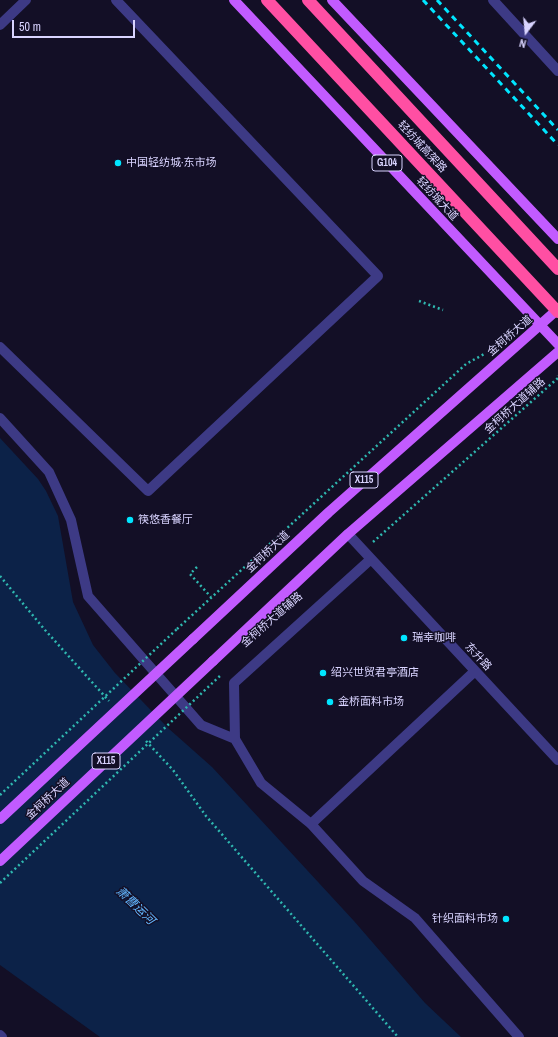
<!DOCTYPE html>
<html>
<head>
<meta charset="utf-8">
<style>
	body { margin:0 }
	#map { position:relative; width:558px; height:1037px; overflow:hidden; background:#130f26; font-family:"Archivo Narrow",sans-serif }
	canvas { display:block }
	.north { position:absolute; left:506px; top:12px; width:40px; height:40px; -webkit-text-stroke:3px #130f26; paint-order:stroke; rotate:196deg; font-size:11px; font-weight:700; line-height:16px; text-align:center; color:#d9d4ff }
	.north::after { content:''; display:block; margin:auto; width:14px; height:18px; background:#d9d4ff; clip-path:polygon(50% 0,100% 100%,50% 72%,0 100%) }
	.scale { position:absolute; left:12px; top:20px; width:123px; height:18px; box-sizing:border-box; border:2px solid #d9d4ff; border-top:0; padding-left:5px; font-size:12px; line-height:14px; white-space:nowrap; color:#d9d4ff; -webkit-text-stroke:3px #130f26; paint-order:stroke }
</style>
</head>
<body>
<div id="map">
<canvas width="558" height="1037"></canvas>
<div class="north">N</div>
<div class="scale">50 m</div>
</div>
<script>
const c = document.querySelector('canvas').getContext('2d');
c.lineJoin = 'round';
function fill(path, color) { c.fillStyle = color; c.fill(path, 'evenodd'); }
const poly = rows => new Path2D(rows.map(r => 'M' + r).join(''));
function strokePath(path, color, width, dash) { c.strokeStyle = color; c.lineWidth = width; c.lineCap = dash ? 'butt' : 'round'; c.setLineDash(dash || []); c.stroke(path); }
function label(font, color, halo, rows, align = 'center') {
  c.font = font + ' "Archivo Narrow","Noto Sans SC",sans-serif'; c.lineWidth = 3; c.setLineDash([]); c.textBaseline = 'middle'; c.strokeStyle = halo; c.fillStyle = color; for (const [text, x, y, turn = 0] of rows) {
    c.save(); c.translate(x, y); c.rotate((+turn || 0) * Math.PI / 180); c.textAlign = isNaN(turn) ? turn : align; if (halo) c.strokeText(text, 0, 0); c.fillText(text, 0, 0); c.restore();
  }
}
fill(poly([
	[0,438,38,479,46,491,58,516,73,602,93,645,115,673,168,728,212,767,354,921,425,1003,461,1037,100,1037,0,965]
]), '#0c2248');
strokePath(poly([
	[419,301,443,310],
	[373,542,558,378,558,375],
	[197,567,190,574,211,597],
	[0,576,45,630,109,701],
	[177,629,466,364,486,353],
	[146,741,173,770,206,816,398,1037]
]), '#2fb8b0', 2.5, [2, 3]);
strokePath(poly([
	[493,0,558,71],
	[0,25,26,0],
	[0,347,148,491,378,276,116,0],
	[0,418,49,472,71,520,88,596,201,725,235,739,261,783,311,824,363,881,415,918,519,1037],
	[348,534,558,760],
	[235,739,234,683,371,559],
	[311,824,475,671],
	[0,1035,2,1037]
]), '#3d3a85', 10);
strokePath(poly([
	[234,0,558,344],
	[332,0,558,239],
	[193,639,329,512,558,309],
	[213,661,348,534,558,352]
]), '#c25bff', 10);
strokePath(poly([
	[308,0,558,269]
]), '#ff4fa3', 12);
strokePath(poly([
	[423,0,558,145],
	[437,0,558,130]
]), '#00e5ff', 3, [6, 5]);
strokePath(poly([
	[0,795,177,629],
	[0,883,222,674]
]), '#2fb8b0', 2.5, [2, 3]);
strokePath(poly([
	[0,819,193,639],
	[0,861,213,661]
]), '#c25bff', 10);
strokePath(poly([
	[267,0,558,312]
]), '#ff4fa3', 12);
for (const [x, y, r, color] of [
	[118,163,4,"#00e5ff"],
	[130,520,4,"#00e5ff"],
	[404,638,4,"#00e5ff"],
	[323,673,4,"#00e5ff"],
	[330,702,4,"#00e5ff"],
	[506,919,4,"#00e5ff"]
]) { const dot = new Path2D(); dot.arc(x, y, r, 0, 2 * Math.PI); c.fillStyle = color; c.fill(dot); strokePath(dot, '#130f26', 1.5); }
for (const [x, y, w] of [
	[387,163,30],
	[364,480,28],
	[106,761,28]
]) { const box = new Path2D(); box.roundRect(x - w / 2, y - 8, w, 16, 3); c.fillStyle = '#130f26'; c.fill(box); strokePath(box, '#d9d4ff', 1); }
label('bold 10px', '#d9d4ff', null, [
	["G104",387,163],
	["X115",364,480],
	["X115",106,761]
]);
label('11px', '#d9d4ff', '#130f26', [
	["轻纺城高架路",422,147,47],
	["轻纺城大道",437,199,47],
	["金柯桥大道",510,336,-41],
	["金柯桥大道辅路",515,406,-42],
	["金柯桥大道",268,552,-43],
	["金柯桥大道辅路",272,620,-41],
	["东升路",478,657,47],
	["金柯桥大道",48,799,-43]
]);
label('11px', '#d9d4ff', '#130f26', [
	["中国轻纺城·东市场",126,163],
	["筷悠香餐厅",138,520],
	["瑞幸咖啡",412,638],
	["绍兴世贸君亭酒店",331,673],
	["金桥面料市场",338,702],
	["针织面料市场",498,919,"right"]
], 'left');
label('italic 12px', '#62b6ff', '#130f26', [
	["萧曹运河",135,906,44]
]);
</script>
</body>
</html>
